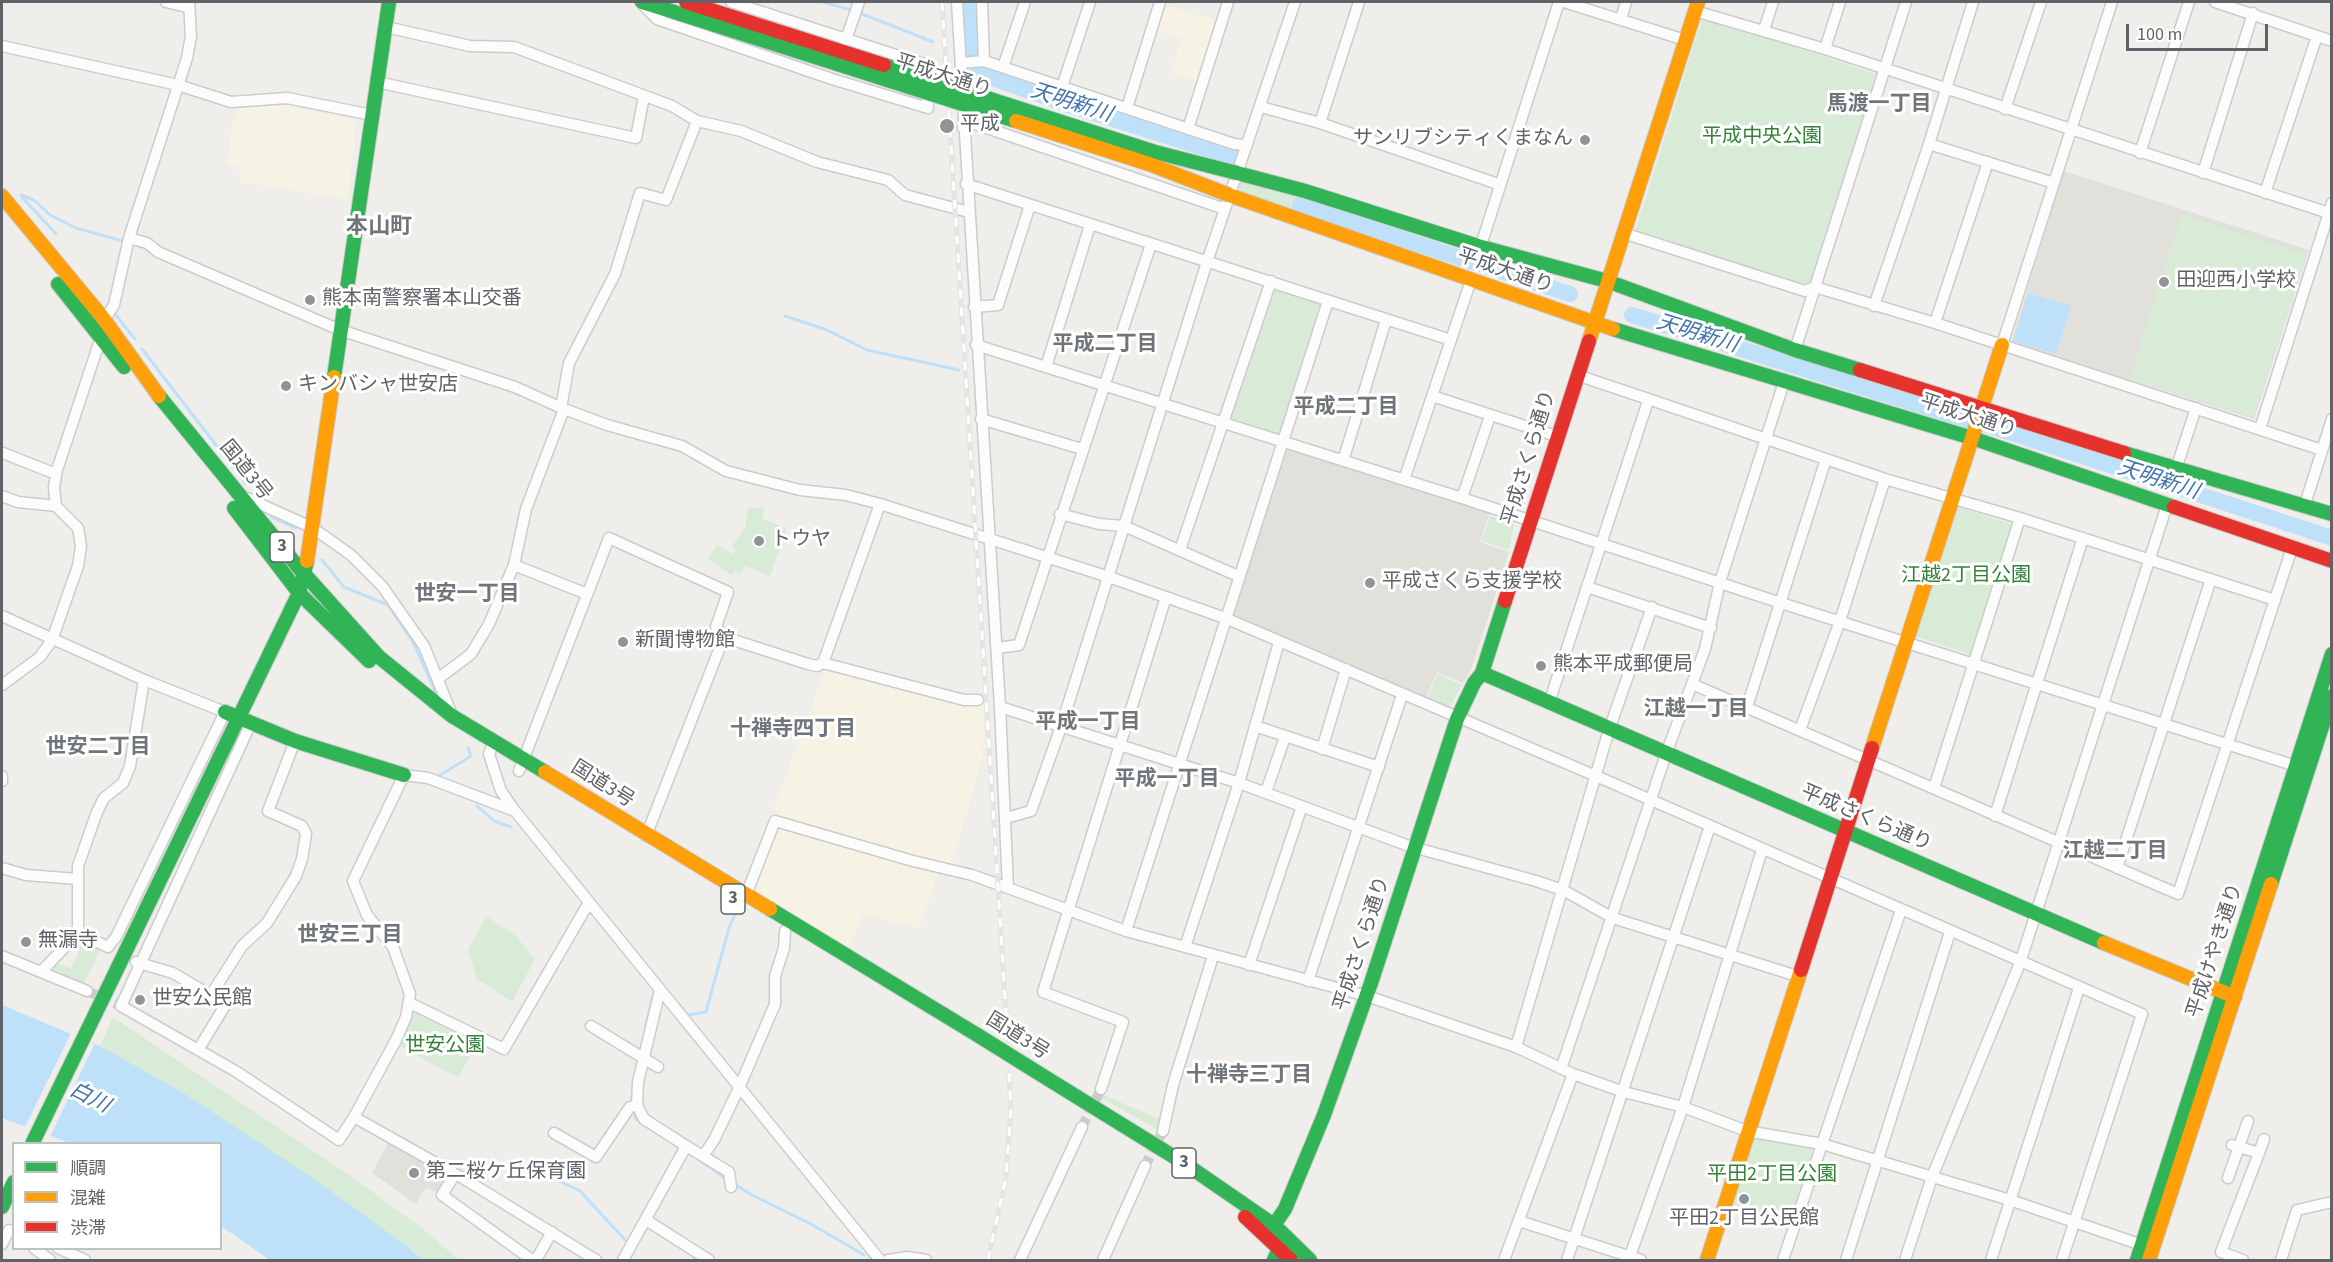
<!DOCTYPE html>
<html>
<head>
<meta charset="utf-8">
<style>
	body { margin:0 }
	#map { position:relative; width:2333px; height:1262px; overflow:hidden; background:#efeeea; font-family:"Source Sans 3","Noto Sans JP",sans-serif }
	canvas { display:block }
	.frame { position:absolute; inset:0; border:3px solid #5f6368; pointer-events:none }
	.legend { position:absolute; left:12px; top:1142px; width:210px; height:108px; box-sizing:border-box; background:#fff; border:2px solid #bfc1c3; margin:0; padding:8px 10px; list-style:none; font-size:18px; color:#5f6368 }
	.legend li { display:flex; align-items:center; gap:12px; height:30px }
	.legend b { width:30px; border:2px solid #bfc1c3 }
	.scale { position:absolute; left:2126px; top:24px; width:142px; height:27px; box-sizing:border-box; border:3px solid #5f6368; border-top:0; padding-left:8px; font-size:18px; line-height:21px; white-space:nowrap; color:#5f6368; -webkit-text-stroke:4px #fff; paint-order:stroke }
</style>
</head>
<body>
<div id="map">
<canvas width="2333" height="1262"></canvas>
<div class="frame"></div>
<ul class="legend">
<li><b style="height:8px;background:#30b455"></b>順調</li>
<li><b style="height:8px;background:#ff9f0a"></b>混雑</li>
<li><b style="height:8px;background:#e5322d"></b>渋滞</li>
</ul>
<div class="scale">100 m</div>
</div>
<script>
const c = document.querySelector('canvas').getContext('2d');
c.lineJoin = 'round';
function fill(path, color) { c.fillStyle = color; c.fill(path, 'evenodd'); }
const poly = rows => new Path2D(rows.map(r => 'M' + r).join(''));
function strokePath(path, color, width, dash) { c.strokeStyle = color; c.lineWidth = width; c.lineCap = dash ? 'butt' : 'round'; c.setLineDash(dash || []); c.stroke(path); }
function label(font, color, halo, rows, align = 'center') {
  c.font = font + ' "Source Sans 3","Noto Sans JP",sans-serif'; c.lineWidth = 6; c.setLineDash([]); c.textBaseline = 'middle'; c.strokeStyle = halo; c.fillStyle = color; for (const [text, x, y, turn = 0] of rows) {
    c.save(); c.translate(x, y); c.rotate((+turn || 0) * Math.PI / 180); c.textAlign = isNaN(turn) ? turn : align; if (halo) c.strokeText(text, 0, 0); c.fillText(text, 0, 0); c.restore();
  }
}
fill(poly([
	[1159,4,1221,22,1203,83,1171,72,1182,38,1151,29],
	[279,104,356,120,348,199,240,182,239,166,227,164,233,121,239,109],
	[825,670,960,702,984,701,983,756,952,865,939,869,919,928,862,914,848,948,752,891,778,814,774,808]
]), '#f7f3e4');
fill(poly([
	[2064,171,2309,250,2254,419,2011,342],
	[1287,448,1490,512,1480,542,1509,552,1472,667,1463,683,1437,672,1426,698,1232,615],
	[390,1140,447,1173,449,1177,440,1194,426,1187,416,1204,372,1173]
]), '#e2e0da');
fill(poly([
	[1703,16,1879,75,1812,287,1635,232],
	[1243,182,1303,196,1297,215,1239,191,1240,184],
	[2182,214,2304,254,2303,258,2306,259,2253,416,2129,379],
	[1276,287,1320,302,1322,305,1281,432,1277,433,1232,418,1230,415,1271,290],
	[1957,507,2014,525,1972,655,1915,636],
	[748,508,764,508,763,519,787,529,770,576,745,566,740,574,735,571,731,575,708,559,717,545,733,554,735,551,732,546,745,528],
	[1490,516,1514,524,1509,550,1482,541],
	[1438,674,1462,685,1449,709,1427,699],
	[486,916,516,936,535,959,512,1002,477,979,468,950],
	[78,933,103,945,81,989,41,972,52,961,71,969,80,948,69,943],
	[416,1008,457,1029,476,1046,458,1078,395,1043,410,1010],
	[113,1017,352,1177,422,1228,459,1260,422,1260,408,1247,179,1090,100,1046],
	[1103,1095,1160,1119,1157,1129,1101,1098],
	[1747,1131,1822,1144,1795,1225,1725,1202]
]), '#d8ebd6');
fill(poly([
	[2028,293,2071,306,2056,354,2013,341],
	[2,1005,100,1046,179,1090,318,1182,408,1247,422,1260,270,1260,221,1226,220,1144,70,1143,2,1118]
]), '#bfe0f9');
fill(poly([
	[72,1031,96,1041,49,1139,24,1129]
]), '#efeeea');
strokePath(poly([
	[823,2,851,10],
	[860,13,933,42],
	[21,195,34,200,50,215,76,228,123,241],
	[22,197,56,234],
	[115,314,135,339],
	[785,316,827,330,867,350,959,370],
	[142,349,246,484],
	[271,517,295,528],
	[322,560,344,587,388,605,413,642,435,691],
	[468,748,470,753],
	[437,777,471,756],
	[477,806,494,821,511,827],
	[688,1015,706,1012,729,928,737,909],
	[645,1030,652,999],
	[632,1103,633,1086],
	[633,1109,636,1119,642,1123],
	[698,1159,727,1179],
	[523,1164,580,1191,630,1245],
	[733,1183,752,1195,811,1224,864,1255]
]), '#bfe0f9', 3);
strokePath(poly([
	[967,2,978,73,1069,105,1233,157],
	[1300,205,1570,294],
	[1632,315,1968,420],
	[1984,424,2332,538]
]), '#bfe0f9', 16);
strokePath(poly([
	[87,991,121,1006],
	[1082,1127,1101,1089],
	[1145,1166,1163,1131]
]), '#cbcbca', 10, [10, 5]);
const street = poly([
	[166,2,187,7],
	[957,2,1000,707,1008,888,1126,931,1367,996,1516,1047,1573,1074,1624,1092,1683,1107,1747,1131,1822,1144,2010,1200,2142,1245],
	[982,2,984,61],
	[1564,2,1685,40],
	[2215,2,2332,41],
	[642,4,657,19,832,79,928,108,924,64,731,2],
	[1695,11,1825,49,2332,214],
	[1621,19,1626,2],
	[386,27,470,46,514,47,672,106,697,121,741,131,817,162,888,180,905,195,969,212],
	[1764,30,1773,2],
	[844,45,859,2],
	[2,46,178,85,231,102,287,98,372,115],
	[1825,49,1840,2],
	[961,63,984,61,1234,144,1247,145],
	[1003,67,1025,2],
	[377,82,636,138,644,96],
	[1062,87,1090,2],
	[1261,107,1320,123,1498,184],
	[1127,108,1160,2],
	[2005,109,2041,2],
	[1320,123,1359,2],
	[963,128,969,122,1225,209],
	[1188,129,1228,2],
	[1929,144,2054,183],
	[2140,153,2189,2],
	[2203,173,2253,13],
	[966,184,1451,340],
	[2265,193,2317,36],
	[1623,233,1805,291,1815,287,1935,323,2322,450],
	[129,238,147,243,158,252,340,330,515,387,564,409],
	[1478,246,1483,239,1559,2],
	[1874,306,1929,144,1973,2],
	[974,307,998,305,1030,205],
	[103,322,114,305,129,238,187,58,191,36,189,2],
	[1935,323,1988,162],
	[976,345,1462,498,1781,603,2296,766],
	[2002,345,2112,2],
	[1795,350,1906,2],
	[1046,367,1090,225],
	[1577,375,1885,479,2020,518,2275,600],
	[1432,396,1559,437],
	[561,408,569,363,615,274,640,193,666,200,697,121],
	[981,419,1082,449],
	[2260,429,2332,203],
	[3,453,56,474],
	[1343,461,1386,320],
	[2176,469,2196,408],
	[1404,480,1471,280],
	[2,496,18,502,56,506,78,528,81,546,78,566,52,640,40,657,2,685],
	[247,498,313,528,351,555,382,586,424,646,450,710],
	[1462,498,1490,416],
	[2307,498,2332,419],
	[56,506,54,487,57,470,101,337],
	[1060,514,1099,524,1124,526,1238,576],
	[1180,550,1271,281],
	[514,565,587,594],
	[1587,587,1711,628],
	[2,616,144,680,225,712,116,937,108,947,78,933,78,866,97,812,104,798,123,783,130,766,144,680],
	[997,648,1019,645,1151,244],
	[823,663,880,504],
	[439,678,471,654,489,624,514,565,526,509,564,409,607,425,682,446,726,471,800,490,846,495,880,504,1109,577,1225,618,1596,776,2142,1014,2062,1260],
	[1692,684,2178,894,2292,548],
	[1549,703,1648,401],
	[1000,707,1239,783,1409,846,1536,881,1563,890,1613,918,1797,976],
	[1747,707,1826,459],
	[251,723,121,1006,237,1072,339,1140,354,1117],
	[1255,726,1379,767],
	[1800,730,1840,621,1885,479],
	[494,741,489,754,501,791,515,811,880,1260],
	[1322,749,1346,669],
	[519,771,609,538,728,592,716,627,724,637],
	[2,776,2,781],
	[1934,788,2020,518],
	[1266,792,1285,737],
	[515,811,428,778,404,775,353,881,367,915,393,947,410,994,406,1017,396,1040,354,1117,466,1180,596,1260],
	[1995,816,2083,538],
	[1006,818,1031,811,1061,727,1207,262,1295,2],
	[646,836,724,637,808,664,817,666,823,663,964,700,978,700],
	[2,868,26,875,77,879],
	[2117,868,2211,579],
	[746,895,775,821,913,861,972,875,1008,888],
	[1126,931,1328,301],
	[1185,947,1239,783,1279,642],
	[2,956,87,991],
	[136,962,173,973,226,1004,198,1050],
	[1249,965,1302,806],
	[41,972,78,933],
	[1308,981,1402,695],
	[211,995,242,946,267,923,296,876,302,859,306,834,302,826,268,811,295,741],
	[408,1005,414,1005,504,1049,588,904],
	[591,1026,658,1067],
	[1516,1047,1609,730,1652,607],
	[1562,1066,1666,754,1705,649,1720,582,1785,379],
	[1101,1089,1123,1022,1043,992,1166,597],
	[1163,1131,1173,1085,1213,956],
	[554,1133,596,1157,630,1107,637,1105],
	[683,1144,729,1172,731,1187],
	[2232,1145,2259,1153,2221,1252,2243,1260],
	[2259,1153,2264,1139],
	[703,1156,714,1140,739,1088,775,1004,775,976,784,948,785,931],
	[455,1174,442,1195,532,1260,537,1258,552,1232],
	[2228,1178,2248,1121],
	[646,1220,709,1260],
	[1519,1221,1641,1260],
	[2,1244,9,1230],
	[34,1248,50,1260],
	[58,1248,85,1260],
	[1630,1256,1683,1107,1762,850],
	[623,1260,684,1150,683,1144,644,1119,637,1105,638,1082,660,990],
	[888,1260,907,1257,926,1260],
	[1020,1260,1082,1127],
	[1103,1260,1145,1166],
	[1504,1260,1573,1074],
	[1567,1260,1710,826],
	[1783,1260,1901,910],
	[1846,1260,1950,932],
	[1905,1260,1932,1177,2020,963,2167,505],
	[1991,1260,2079,988],
	[2281,1260,2297,1210,2332,1202]
]);
const fast = poly([
	[642,2,668,10],
	[1237,173,1305,191,1478,246,1607,281,1795,350,1860,370],
	[58,284,124,367],
	[1613,329,1972,438,2174,507],
	[334,377,389,2],
	[159,396,299,568,379,657,452,716,545,772],
	[2124,453,2332,514],
	[234,508,299,593,369,661],
	[1482,673,2104,943],
	[225,712,295,741,404,775],
	[2271,884,2332,696],
	[770,909,979,1036],
	[104,996,299,593,307,561],
	[1048,1079,1184,1163,1274,1225,1310,1260],
	[2,1207,14,1182],
	[1274,1260,1279,1249,1274,1225,1285,1209,1324,1115,1371,983,1457,719,1474,683,1482,673,1505,601],
	[2137,1260,2332,654]
]);
const slow = poly([
	[1229,195,1613,329],
	[2,196,103,318,159,396],
	[1589,341,1698,2],
	[307,561,334,377],
	[1872,748,2002,345],
	[545,772,770,909],
	[2104,943,2235,997],
	[1707,1260,1801,970],
	[2149,1260,2271,884]
]);
const jam = poly([
	[1860,370,2124,453],
	[2174,507,2332,561],
	[1505,601,1589,341],
	[1801,970,1872,748],
	[1245,1217,1291,1260]
]);
strokePath(street, '#cbcccc', 13);
strokePath(fast, '#cacacb', 16);
strokePath(slow, '#cacacb', 16);
strokePath(jam, '#cacacb', 16);
strokePath(street, '#fdfcfc', 10);
strokePath(fast, '#30b455', 14);
strokePath(slow, '#ff9f0a', 14);
strokePath(jam, '#e5322d', 14);
const rail = poly([
	[942,2,1008,1045],
	[988,1260,1006,1177,1011,1107,1009,1073]
]);
strokePath(rail, '#e4e4e4', 5);
strokePath(rail, '#fff', 3, [9]);
const fastBridge = poly([
	[668,10,1016,121],
	[884,65,1155,152,1237,173],
	[979,1036,1048,1079],
	[32,1144,104,996]
]);
const slowBridge = poly([
	[1016,121,1152,165,1229,195]
]);
const jamBridge = poly([
	[686,2,884,65]
]);
strokePath(fastBridge, '#cacacb', 16, []);
strokePath(slowBridge, '#cacacb', 16, []);
strokePath(jamBridge, '#cacacb', 16, []);
strokePath(fastBridge, '#30b455', 14);
strokePath(slowBridge, '#ff9f0a', 14);
strokePath(jamBridge, '#e5322d', 14);
for (const [x, y, r, color] of [
	[947,126,8,"#919496"],
	[1585,140,6,"#919496"],
	[2164,282,6,"#919496"],
	[310,300,6,"#919496"],
	[286,386,6,"#919496"],
	[759,541,6,"#919496"],
	[1370,583,6,"#919496"],
	[623,642,6,"#919496"],
	[1541,666,6,"#919496"],
	[26,942,6,"#919496"],
	[140,1000,6,"#919496"],
	[414,1173,6,"#919496"],
	[1744,1199,6,"#919496"]
]) { const dot = new Path2D(); dot.arc(x, y, r, 0, 2 * Math.PI); c.fillStyle = color; c.fill(dot); strokePath(dot, '#fff', 2); }
for (const [x, y, w] of [
	[282,547,24],
	[733,899,24],
	[1184,1163,24]
]) { const box = new Path2D(); box.roundRect(x - w / 2, y - 15, w, 30, 4.5); c.fillStyle = '#fff'; c.fill(box); strokePath(box, '#5f6368', 1.5); }
label('bold 18px', '#5f6368', null, [
	["3",282,547],
	["3",733,899],
	["3",1184,1163]
]);
label('20px', '#5f6368', '#fff', [
	["平成大通り",943,77,18],
	["平成大通り",1505,272,19],
	["平成大通り",1968,417,18],
	["平成さくら通り",1530,458,-73],
	["国道3号",245,471,51],
	["国道3号",602,785,32],
	["平成さくら通り",1866,819,23],
	["平成さくら通り",1363,944,-72],
	["平成けやき通り",2216,951,-72],
	["国道3号",1017,1037,32]
]);
label('20px', '#5f6368', '#fff', [
	["平成",960,126],
	["サンリブシティくまなん",1573,140,"right"],
	["田迎西小学校",2176,282],
	["熊本南警察署本山交番",322,300],
	["キンバシャ世安店",298,386],
	["トウヤ",771,541],
	["平成さくら支援学校",1382,583],
	["新聞博物館",635,642],
	["熊本平成郵便局",1553,666],
	["無漏寺",38,942],
	["世安公民館",152,1000],
	["第二桜ケ丘保育園",426,1173],
	["平田2丁目公民館",1744,1220,"center"]
], 'left');
label('20px', '#348238', '#fff', [
	["平成中央公園",1762,138],
	["江越2丁目公園",1966,577],
	["世安公園",445,1047],
	["平田2丁目公園",1772,1176]
]);
label('italic 21px', '#4174aa', '#fff', [
	["天明新川",1071,104,18],
	["天明新川",1697,335,17],
	["天明新川",2158,481,18],
	["白川",89,1099,27]
]);
label('bold 21px', '#70757a', '#fff', [
	["馬渡一丁目",1879,105],
	["平成二丁目",1105,345],
	["平成二丁目",1346,408],
	["世安一丁目",467,595],
	["江越一丁目",1696,710],
	["平成一丁目",1088,723],
	["十禅寺四丁目",793,730],
	["世安二丁目",98,748],
	["平成一丁目",1167,780],
	["江越二丁目",2115,852],
	["世安三丁目",350,936],
	["十禅寺三丁目",1249,1076]
]);
label('bold 22px', '#70757a', '#fff', [
	["本山町",379,228]
]);
</script>
</body>
</html>
